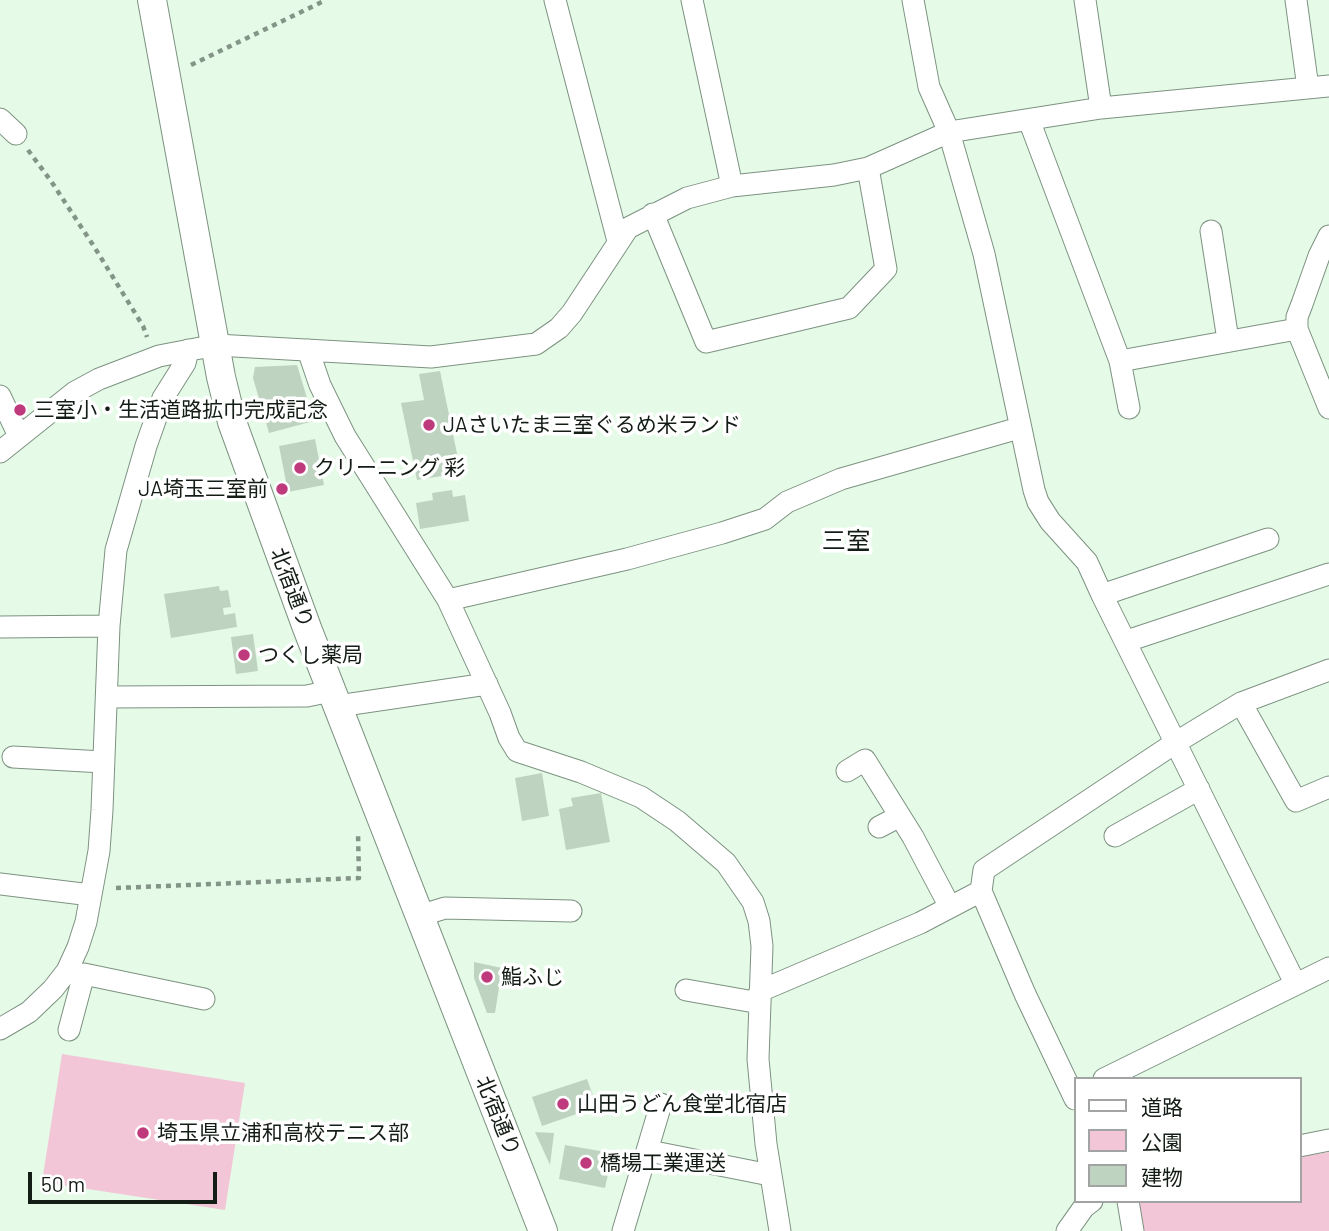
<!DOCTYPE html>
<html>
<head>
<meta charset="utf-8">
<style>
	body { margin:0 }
	#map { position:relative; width:1329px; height:1231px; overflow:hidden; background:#e5fbe8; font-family:Barlow,"Noto Sans JP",sans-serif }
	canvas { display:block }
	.legend { position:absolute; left:1074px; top:1077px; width:228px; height:126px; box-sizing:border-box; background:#fff; border:2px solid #a1a4a2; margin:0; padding:9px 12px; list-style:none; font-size:21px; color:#141c16 }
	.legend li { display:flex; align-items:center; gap:14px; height:35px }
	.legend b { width:35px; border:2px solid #a1a4a2 }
	.scale { position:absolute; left:28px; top:1172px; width:189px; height:32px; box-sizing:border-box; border:4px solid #141c16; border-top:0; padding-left:9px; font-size:21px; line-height:24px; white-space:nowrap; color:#141c16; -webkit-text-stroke:5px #fff; paint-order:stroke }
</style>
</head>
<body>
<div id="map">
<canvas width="1329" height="1231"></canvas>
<ul class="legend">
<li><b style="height:9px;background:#fff"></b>道路</li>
<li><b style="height:19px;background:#f3c6d7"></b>公園</li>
<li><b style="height:19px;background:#bed4c1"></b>建物</li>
</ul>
<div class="scale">50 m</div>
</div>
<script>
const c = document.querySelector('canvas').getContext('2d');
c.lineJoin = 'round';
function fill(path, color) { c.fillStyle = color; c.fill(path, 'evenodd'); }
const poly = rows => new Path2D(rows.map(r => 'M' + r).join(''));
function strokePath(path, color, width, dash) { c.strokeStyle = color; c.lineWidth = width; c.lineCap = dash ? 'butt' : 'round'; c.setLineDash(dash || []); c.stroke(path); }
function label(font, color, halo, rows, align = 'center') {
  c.font = font + ' Barlow,"Noto Sans JP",sans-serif'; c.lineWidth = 7; c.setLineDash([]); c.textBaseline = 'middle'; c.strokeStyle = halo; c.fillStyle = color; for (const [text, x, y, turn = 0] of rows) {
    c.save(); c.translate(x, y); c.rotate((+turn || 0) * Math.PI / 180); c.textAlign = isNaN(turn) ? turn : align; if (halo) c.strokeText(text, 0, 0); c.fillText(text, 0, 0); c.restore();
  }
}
fill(poly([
	[62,1054,245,1083,225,1210,42,1182],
	[1329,1152,1329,1231,1142,1231,1137,1201,1299,1201,1299,1157]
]), '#f3c6d7');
fill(poly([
	[297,365,314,421,269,433,253,378,255,367],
	[440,371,461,473,417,480,401,403,424,400,419,374],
	[315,439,324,485,288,492,279,446],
	[452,490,453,497,465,495,469,521,420,529,416,503,433,500,432,493],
	[219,586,220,591,228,590,231,607,223,608,224,615,235,613,237,627,171,638,164,594],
	[253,634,258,671,236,674,231,637],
	[542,773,549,816,522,821,515,778],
	[601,793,610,842,566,850,559,809,573,806,571,798],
	[474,962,502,968,495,1013,487,1013,474,978],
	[587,1079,597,1107,542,1126,532,1097],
	[535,1132,554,1133,550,1165],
	[565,1145,606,1152,603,1169,609,1170,605,1188,559,1179]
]), '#bed4c1');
const street = poly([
	[555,0,618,241],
	[692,0,732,186],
	[913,0,929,87,949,132,984,254,1034,490,1038,502,1050,521,1087,562,1102,595],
	[1085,0,1101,108],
	[1296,0,1308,88],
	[0,119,16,134],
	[1029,120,1120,361,1129,408],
	[653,214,706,342,849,308,886,269,868,168],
	[1211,231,1228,340],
	[1329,236,1319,256,1302,304,1297,317,1297,329,1329,408],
	[308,350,320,385,345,436,448,600,500,713,509,738,517,751,581,772,641,797,677,821,726,863,753,902,759,921,762,946,758,1059,766,1144,780,1231],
	[1120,361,1297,329],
	[0,396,19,436],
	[0,452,75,392,99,379,159,356,216,345,431,357,536,344,559,328,572,313,628,228,687,198,732,186,834,175,868,168,949,132,1101,108,1329,86],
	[1268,539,1102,595,1295,983],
	[448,600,627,559,722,533,765,519,787,502,841,479,1019,428],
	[0,627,109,626],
	[1127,641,1329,574],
	[108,697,307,696,331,691],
	[1241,703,1296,801,1329,787],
	[338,706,487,684],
	[13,757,103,762],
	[847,771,865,760,913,837,950,907],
	[879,827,900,816],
	[1115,836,1199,789],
	[0,884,91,895],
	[419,916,445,908,571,911],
	[686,990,760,1003],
	[760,991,920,923,981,891],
	[0,1029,29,1012,53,989,67,971,78,947,86,922,99,851,102,810,109,626,116,550,146,446,163,398,185,363,188,350],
	[69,1030,84,974,204,999],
	[1104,1079,1329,968],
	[1075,1099,1025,994,981,891,984,870,1175,743,1241,703,1329,670],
	[1299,1146,1329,1140],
	[649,1151,770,1175],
	[1128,1201,1133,1231],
	[623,1231,661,1104],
	[1067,1231,1084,1207,1092,1201]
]);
const secondary = poly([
	[152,0,221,377,232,422,307,628,543,1231]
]);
strokePath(street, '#7d9280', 23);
strokePath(secondary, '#7d9280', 30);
strokePath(poly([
	[191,65,326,0],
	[28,150,51,181,95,248,143,326,147,337],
	[116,888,359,878,358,833]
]), '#849487', 4.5, [5, 5]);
strokePath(street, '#fff', 21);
strokePath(secondary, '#fff', 28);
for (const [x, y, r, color] of [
	[20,410,7,"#bf3a7d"],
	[429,425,7,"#bf3a7d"],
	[300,468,7,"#bf3a7d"],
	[282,489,7,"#bf3a7d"],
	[244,655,7,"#bf3a7d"],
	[487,977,7,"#bf3a7d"],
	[563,1104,7,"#bf3a7d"],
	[143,1133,7,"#bf3a7d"],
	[586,1163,7,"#bf3a7d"]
]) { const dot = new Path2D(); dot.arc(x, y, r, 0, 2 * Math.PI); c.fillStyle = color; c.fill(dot); strokePath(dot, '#fff', 2.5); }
label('21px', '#141c16', '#fff', [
	["三室小・生活道路拡巾完成記念",34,410],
	["JAさいたま三室ぐるめ米ランド",443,425],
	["クリーニング 彩",314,468],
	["JA埼玉三室前",268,489,"right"],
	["つくし薬局",258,655],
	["鮨ふじ",501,977],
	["山田うどん食堂北宿店",577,1104],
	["埼玉県立浦和高校テニス部",157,1133],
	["橋場工業運送",600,1163]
], 'left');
label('21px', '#141c16', '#fff', [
	["北宿通り",292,588,69],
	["北宿通り",498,1116,68]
]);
label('24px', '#141c16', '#fff', [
	["三室",846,541]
]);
</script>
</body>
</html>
